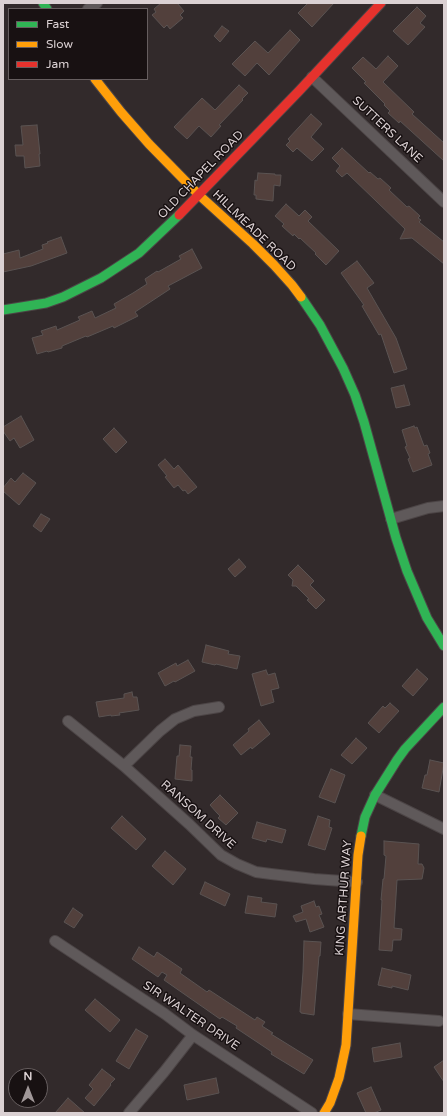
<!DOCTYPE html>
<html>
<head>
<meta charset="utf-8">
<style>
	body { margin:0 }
	#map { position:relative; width:447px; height:1116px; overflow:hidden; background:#322a2b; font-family:"Varela Round",sans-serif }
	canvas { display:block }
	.frame { position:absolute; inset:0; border:4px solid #dbd1d3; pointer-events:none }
	.legend { position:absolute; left:8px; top:8px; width:140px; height:72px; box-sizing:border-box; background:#181112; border:1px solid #665e5f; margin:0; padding:5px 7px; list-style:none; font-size:12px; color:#dbd1d3 }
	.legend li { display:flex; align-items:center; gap:8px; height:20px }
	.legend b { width:20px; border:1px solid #665e5f }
	.north { position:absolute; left:8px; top:1068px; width:40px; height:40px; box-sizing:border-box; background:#181112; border:1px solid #665e5f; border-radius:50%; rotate:0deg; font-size:11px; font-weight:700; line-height:16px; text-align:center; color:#dbd1d3 }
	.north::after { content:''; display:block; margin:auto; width:14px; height:18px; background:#a09798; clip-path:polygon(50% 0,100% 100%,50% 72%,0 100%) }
</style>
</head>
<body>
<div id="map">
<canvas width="447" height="1116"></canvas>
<div class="frame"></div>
<ul class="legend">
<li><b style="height:5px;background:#30b455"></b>Fast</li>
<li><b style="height:5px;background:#ff9f0a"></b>Slow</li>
<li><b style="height:5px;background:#e5322d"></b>Jam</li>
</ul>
<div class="north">N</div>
</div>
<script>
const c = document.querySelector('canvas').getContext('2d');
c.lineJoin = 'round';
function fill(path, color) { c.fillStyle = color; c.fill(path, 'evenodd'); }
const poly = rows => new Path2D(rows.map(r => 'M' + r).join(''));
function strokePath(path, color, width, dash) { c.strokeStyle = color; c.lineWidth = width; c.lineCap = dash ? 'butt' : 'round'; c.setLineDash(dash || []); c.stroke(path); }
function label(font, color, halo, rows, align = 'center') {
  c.font = font + ' "Varela Round",sans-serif'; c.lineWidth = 3; c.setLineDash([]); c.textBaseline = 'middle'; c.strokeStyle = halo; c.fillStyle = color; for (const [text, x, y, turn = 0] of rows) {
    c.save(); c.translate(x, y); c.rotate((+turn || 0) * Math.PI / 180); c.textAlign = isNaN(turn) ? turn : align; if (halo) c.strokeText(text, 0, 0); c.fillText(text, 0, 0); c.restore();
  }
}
const building = poly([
	[161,3,177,3,184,11,180,15,183,18,170,29,167,25,164,28,152,15,156,12,154,9,161,3],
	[308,3,334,3,312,27,298,13,308,3],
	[417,7,426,16,420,23,425,27,408,45,393,31,417,7],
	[222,26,229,31,220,42,214,36,222,26],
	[290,30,300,40,269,75,257,63,245,76,232,64,255,41,268,53,290,30],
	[388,56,398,66,383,82,414,112,412,114,444,143,444,161,400,121,399,123,388,113,390,111,384,105,385,104,364,83,366,82,352,68,363,57,376,69,388,56],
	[239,85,248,93,242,99,243,100,219,125,221,126,211,137,199,126,187,139,174,127,202,98,215,110,239,85],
	[311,114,322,124,311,137,324,149,312,161,297,148,293,152,286,145,290,141,288,139,311,114],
	[37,125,40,154,39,154,40,166,25,168,24,156,16,156,15,145,23,145,21,126,37,125],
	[342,148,369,173,370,172,378,179,380,178,391,188,389,190,407,207,409,206,420,216,418,218,421,220,419,222,444,242,444,264,412,238,400,239,405,229,347,173,342,177,336,171,340,166,332,158,342,148],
	[258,173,275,174,275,175,281,175,280,186,274,185,273,201,256,199,256,195,254,195,255,180,257,181,258,173],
	[286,204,299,216,305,210,312,217,308,221,339,251,326,265,315,254,316,253,300,238,299,239,294,234,293,236,282,226,284,224,275,216,286,204],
	[61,237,67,253,31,266,3,272,3,254,19,250,20,258,43,249,42,245,48,243,47,242,61,237],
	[192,249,202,268,168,286,170,289,135,312,138,316,114,328,113,326,87,337,86,336,62,346,62,348,48,352,47,351,37,354,32,338,43,335,41,331,56,326,57,330,80,320,78,317,92,311,95,318,116,308,114,304,133,293,147,284,145,279,157,271,158,272,181,259,179,256,192,249],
	[357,261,374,283,367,288,396,338,407,369,394,373,381,334,379,335,362,306,364,305,341,273,357,261],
	[404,385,410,405,396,408,391,388,404,385],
	[21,416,34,440,20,448,14,438,10,441,3,431,3,427,21,416],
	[414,426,415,428,417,427,424,446,427,445,430,453,428,454,432,465,413,472,408,459,410,458,405,447,407,446,402,430,414,426],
	[114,428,127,442,116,453,103,439,114,428],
	[165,459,174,469,178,465,197,487,188,494,185,490,183,491,178,485,174,488,165,477,167,476,158,465,165,459],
	[23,473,36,483,19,505,3,491,3,488,11,478,15,482,23,473],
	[41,514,50,519,41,532,33,526,41,514],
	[239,559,246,567,235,577,228,569,239,559],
	[298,565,314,581,310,585,325,600,316,609,307,600,309,599,296,586,292,586,293,580,288,575,298,565],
	[206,645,229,651,228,654,240,656,237,669,216,664,215,665,202,662,206,645],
	[188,660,195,671,175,682,174,681,165,686,158,673,176,663,177,666,188,660],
	[417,669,428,679,413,696,402,686,417,669],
	[266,670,268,675,275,673,279,688,271,690,274,702,261,706,252,674,266,670],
	[132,692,133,697,137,697,139,710,119,713,120,715,111,716,111,715,99,717,96,702,124,698,124,694,132,692],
	[390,703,399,711,379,733,368,723,383,706,385,708,390,703],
	[259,720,270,734,252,749,251,747,241,755,233,745,249,731,248,729,259,720],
	[356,738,367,748,352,764,341,755,356,738],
	[180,745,191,746,190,757,192,757,191,770,192,770,192,781,175,779,177,756,179,756,180,745],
	[430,760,444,763,439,792,422,788,425,775,427,775,430,760],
	[331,769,345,775,335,803,319,797,331,769],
	[220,795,238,813,226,825,218,818,220,816,217,813,210,805,220,795],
	[122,816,146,839,136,850,111,828,122,816],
	[318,816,330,820,329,827,332,828,325,850,308,845,318,816],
	[257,822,286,830,282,843,267,839,266,842,252,838,257,822],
	[384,841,419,844,418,864,422,864,424,868,422,879,397,880,394,928,402,929,401,940,393,940,392,951,379,950,382,900,381,900,383,879,384,879,386,856,384,855,384,841],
	[165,851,186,869,173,885,152,866,165,851],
	[205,882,230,894,225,906,200,894,205,882],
	[248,896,262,898,261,902,277,904,275,917,245,913,248,896],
	[314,901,316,907,319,906,322,914,319,915,324,927,310,932,306,919,296,922,293,916,303,912,301,906,314,901],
	[73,908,83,915,74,928,64,922,73,908],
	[304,941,321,942,320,956,319,956,314,1015,301,1013,301,1012,300,1012,303,972,304,941],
	[139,947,154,957,157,952,182,969,180,973,207,992,209,990,255,1020,257,1017,265,1022,262,1026,273,1033,271,1034,313,1060,304,1074,271,1054,272,1052,236,1028,237,1026,222,1017,220,1019,164,980,167,975,162,972,158,977,132,959,139,947],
	[382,968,411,975,408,990,392,986,392,988,378,985,382,968],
	[95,999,120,1020,110,1032,85,1010,95,999],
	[136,1029,148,1036,129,1069,116,1061,136,1029],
	[400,1043,402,1057,374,1062,372,1048,400,1043],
	[444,1060,444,1082,434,1067,444,1060],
	[102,1069,115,1079,110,1084,111,1085,94,1106,85,1098,93,1089,89,1085,102,1069],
	[216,1078,219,1093,187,1100,184,1085,216,1078],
	[371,1087,381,1110,374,1113,366,1113,357,1093,371,1087],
	[68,1098,85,1113,55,1113,68,1098]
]);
fill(building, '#52403c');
strokePath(building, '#5a5352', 1);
const street = poly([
	[88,9,97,3],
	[312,77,444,202],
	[391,519,428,508,444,506],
	[68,721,124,766,189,824,221,855,237,864,256,872,271,874,314,879,357,882],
	[124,766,160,731,175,719,194,711,219,707],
	[375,795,444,829],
	[55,941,165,1014,193,1035,312,1113],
	[348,1014,439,1021],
	[129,1113,164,1072,193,1035]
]);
const fast = poly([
	[43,3,47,9],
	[301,297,320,325,343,368,355,395,364,422,396,538,407,571,427,618,444,646],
	[3,310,46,303,63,297,101,278,139,253,179,215],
	[361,836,365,817,375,795,397,760,405,749,444,707]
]);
const slow = poly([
	[95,79,121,112,149,144,199,195,253,244,274,265,292,285,301,297],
	[324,1113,330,1103,339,1078,346,1045,358,855,361,836]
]);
const jam = poly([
	[179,215,299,91,381,3]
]);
strokePath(street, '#4c4546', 12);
strokePath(fast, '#4c4546', 11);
strokePath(slow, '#4c4546', 11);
strokePath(jam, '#4c4546', 11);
strokePath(street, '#5f595a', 10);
strokePath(fast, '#30b455', 9);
strokePath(slow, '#ff9f0a', 9);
strokePath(jam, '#e5322d', 9);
label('12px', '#dbd1d3', '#181112', [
	["SUTTERS LANE",387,130,43],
	["OLD CHAPEL ROAD",201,175,-46],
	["HILLMEADE ROAD",254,231,44],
	["RANSOM DRIVE",198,815,42],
	["KING ARTHUR WAY",344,898,-86],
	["SIR WALTER DRIVE",191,1016,34]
]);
</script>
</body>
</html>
